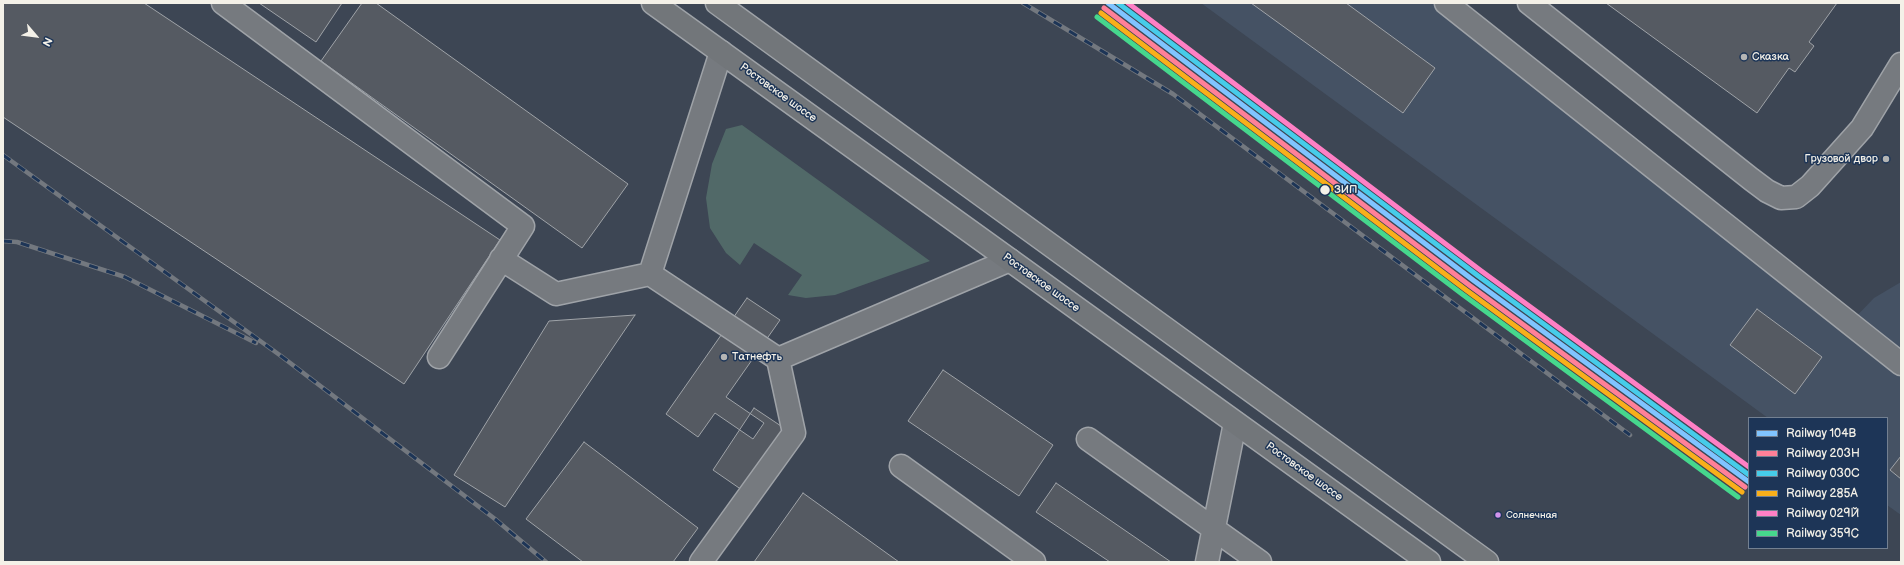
<!DOCTYPE html>
<html>
<head>
<meta charset="utf-8">
<style>
	body { margin:0 }
	#map { position:relative; width:1904px; height:565px; overflow:hidden; background:#3d4654; font-family:"Balsamiq Sans",sans-serif }
	canvas { display:block }
	.frame { position:absolute; inset:0; border:4px solid #f4f1e8; pointer-events:none }
	.legend { position:absolute; left:1748px; top:417px; width:140px; height:132px; box-sizing:border-box; background:#1d3557; border:1px solid #738091; margin:0; padding:5px 7px; list-style:none; font-size:12px; color:#f4f1e8 }
	.legend li { display:flex; align-items:center; gap:8px; height:20px }
	.legend b { width:20px; border:1px solid #738091 }
	.north { position:absolute; left:16px; top:16px; width:40px; height:40px; -webkit-text-stroke:3px #1d3557; paint-order:stroke; rotate:118deg; font-size:11px; font-weight:700; line-height:16px; text-align:center; color:#f4f1e8 }
	.north::after { content:''; display:block; margin:auto; width:14px; height:18px; background:#f4f1e8; clip-path:polygon(50% 0,100% 100%,50% 72%,0 100%) }
</style>
</head>
<body>
<div id="map">
<canvas width="1904" height="565"></canvas>
<div class="frame"></div>
<ul class="legend">
<li><b style="height:5px;background:#80c4ff"></b>Railway 104В</li>
<li><b style="height:5px;background:#ff8098"></b>Railway 203Н</li>
<li><b style="height:5px;background:#46cce9"></b>Railway 030C</li>
<li><b style="height:5px;background:#f9af1a"></b>Railway 285А</li>
<li><b style="height:5px;background:#ff80c5"></b>Railway 029Й</li>
<li><b style="height:5px;background:#46d78d"></b>Railway 359С</li>
</ul>
<div class="north">N</div>
</div>
<script>
const c = document.querySelector('canvas').getContext('2d');
c.lineJoin = 'round';
function fill(path, color) { c.fillStyle = color; c.fill(path, 'evenodd'); }
const poly = rows => new Path2D(rows.map(r => 'M' + r).join(''));
function strokePath(path, color, width, dash) { c.strokeStyle = color; c.lineWidth = width; c.lineCap = dash ? 'butt' : 'round'; c.setLineDash(dash || []); c.stroke(path); }
function label(font, color, halo, rows, align = 'center') {
  c.font = font + ' "Balsamiq Sans",sans-serif'; c.lineWidth = 3; c.setLineDash([]); c.textBaseline = 'middle'; c.strokeStyle = halo; c.fillStyle = color; for (const [text, x, y, turn = 0] of rows) {
    c.save(); c.translate(x, y); c.rotate((+turn || 0) * Math.PI / 180); c.textAlign = isNaN(turn) ? turn : align; if (halo) c.strokeText(text, 0, 0); c.fillText(text, 0, 0); c.restore();
  }
}
fill(poly([
	[1201,3,1436,3,1850,323,1874,298,1901,282,1901,515,1887,505,1887,418,1768,418]
]), '#455264');
fill(poly([
	[742,125,930,261,835,295,806,298,788,295,802,275,754,243,740,265,726,253,710,228,706,198,712,164,726,129]
]), '#516968');
const building = poly([
	[3,3,144,3,500,240,404,384,3,117,3,3],
	[259,3,342,3,316,42,259,3],
	[362,3,376,3,628,184,582,248,321,61,362,3],
	[1251,3,1346,3,1435,68,1403,113,1251,3],
	[1606,3,1837,3,1809,42,1814,46,1795,72,1789,68,1757,113,1606,3],
	[747,298,780,320,726,397,764,423,753,439,715,413,698,437,666,414,747,298],
	[1757,309,1822,357,1795,394,1730,345,1757,309],
	[635,315,505,507,454,475,549,321,635,315],
	[943,370,1053,445,1019,496,908,421,943,370],
	[754,408,784,428,742,490,713,470,754,408],
	[584,442,698,528,673,562,583,562,526,519,584,442],
	[1901,456,1901,479,1890,470,1901,456],
	[1056,483,1171,562,1110,562,1036,512,1056,483],
	[803,493,899,562,754,562,803,493]
]);
fill(building, '#555a62');
strokePath(building, '#9fa3a8', 1);
const minor = poly([
	[223,3,523,226,439,357],
	[1446,3,1901,364],
	[1529,3,1751,179,1767,191,1781,198,1796,197,1810,186,1862,128,1901,64],
	[721,52,650,274,778,359,1010,260],
	[501,259,556,294,650,274],
	[1088,439,1260,562],
	[901,466,1034,562],
	[701,562,794,433,778,359],
	[1207,562,1235,423]
]);
const major = poly([
	[653,3,1429,562],
	[717,3,1487,562]
]);
strokePath(minor, '#9fa3a8', 25);
strokePath(major, '#9fa3a8', 25);
strokePath(minor, '#767a7f', 22);
strokePath(major, '#72767a', 22);
const rail = poly([
	[1023,3,1173,94,1630,435],
	[3,155,281,356,495,519,546,562],
	[3,241,17,242,125,277,256,343]
]);
strokePath(rail, '#73787f', 4.5);
strokePath(rail, '#1d3557', 3, [9]);
strokePath(poly([
	[1108,3,1473,280,1749,482]
]), '#80c4ff', 5);
strokePath(poly([
	[1104,8,1469,285,1745,487]
]), '#ff8098', 5);
strokePath(poly([
	[1118,3,1477,275,1749,475]
]), '#46cce9', 5);
strokePath(poly([
	[1101,13,1466,290,1742,492]
]), '#f9af1a', 5);
strokePath(poly([
	[1128,3,1480,270,1749,467]
]), '#ff80c5', 5);
strokePath(poly([
	[1097,17,1462,294,1738,497]
]), '#46d78d', 5);
for (const [x, y, r, color] of [
	[1744,57,4,"#b4b5b4"],
	[1886,159,4,"#b4b5b4"],
	[1325,190,5.5,"#f4f1e8"],
	[724,357,4,"#b4b5b4"],
	[1498,515,3.5,"#d193ec"]
]) { const dot = new Path2D(); dot.arc(x, y, r, 0, 2 * Math.PI); c.fillStyle = color; c.fill(dot); strokePath(dot, '#1d3557', 1.5); }
label('10px', '#f4f1e8', '#1d3557', [
	["Солнечная",1506,515]
], 'left');
label('11px', '#f4f1e8', '#1d3557', [
	["Сказка",1752,57],
	["Грузовой двор",1878,159,"right"],
	["Татнефть",732,357]
], 'left');
label('11px', '#f4f1e8', '#1d3557', [
	["Ростовское шоссе",778,93,36],
	["Ростовское шоссе",1041,283,36],
	["Ростовское шоссе",1304,472,36]
]);
label('bold 11px', '#f4f1e8', '#1d3557', [
	["ЗИП",1334,190]
], 'left');
</script>
</body>
</html>
